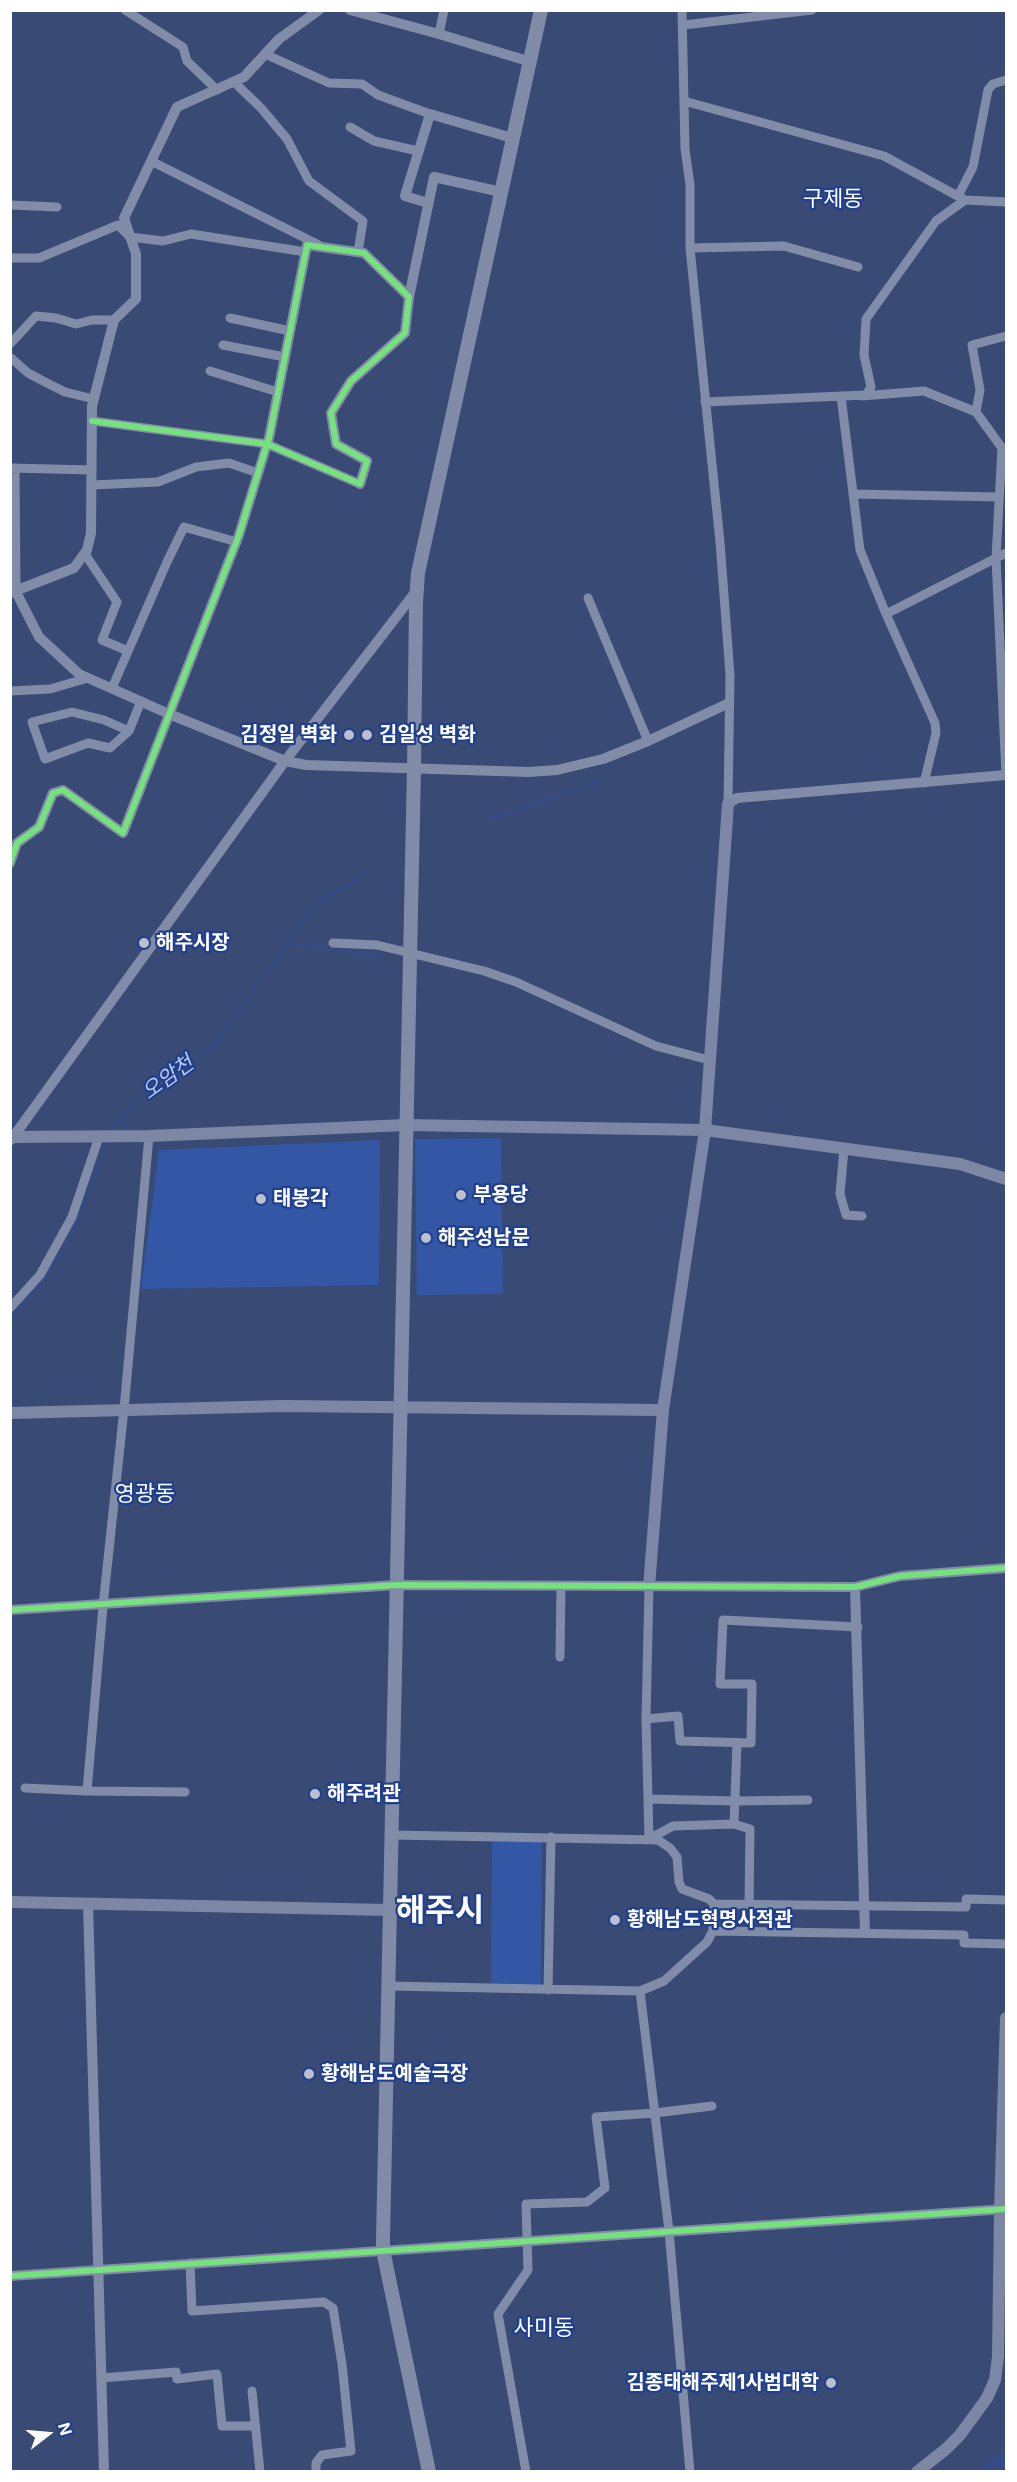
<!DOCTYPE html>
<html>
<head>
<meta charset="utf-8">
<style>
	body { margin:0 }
	#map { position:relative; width:1017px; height:2482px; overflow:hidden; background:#394a75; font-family:Inter,sans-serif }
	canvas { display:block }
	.frame { position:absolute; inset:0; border:12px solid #fff; pointer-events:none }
	.north { position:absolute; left:18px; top:2404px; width:60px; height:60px; -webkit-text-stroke:4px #20408e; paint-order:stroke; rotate:74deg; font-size:16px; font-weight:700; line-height:24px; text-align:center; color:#fff }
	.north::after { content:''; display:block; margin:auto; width:21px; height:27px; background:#fff; clip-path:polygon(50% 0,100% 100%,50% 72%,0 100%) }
</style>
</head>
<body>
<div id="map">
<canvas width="1017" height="2482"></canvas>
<div class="frame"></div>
<div class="north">N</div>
</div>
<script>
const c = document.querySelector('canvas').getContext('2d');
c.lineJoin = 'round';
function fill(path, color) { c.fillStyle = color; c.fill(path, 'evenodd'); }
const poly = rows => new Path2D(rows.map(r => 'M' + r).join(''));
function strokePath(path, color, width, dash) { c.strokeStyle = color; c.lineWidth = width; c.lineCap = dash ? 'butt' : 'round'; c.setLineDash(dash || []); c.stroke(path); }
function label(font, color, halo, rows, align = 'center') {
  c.font = font + ' Inter,"Noto Sans KR",sans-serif'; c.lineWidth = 4.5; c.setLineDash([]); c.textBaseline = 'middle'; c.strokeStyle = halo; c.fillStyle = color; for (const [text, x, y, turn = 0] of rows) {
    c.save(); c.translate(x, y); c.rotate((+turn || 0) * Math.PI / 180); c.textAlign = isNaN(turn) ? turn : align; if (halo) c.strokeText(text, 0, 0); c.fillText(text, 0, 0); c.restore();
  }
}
fill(poly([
	[501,1138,503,1294,417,1295,415,1139],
	[380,1140,379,1285,141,1289,159,1150],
	[492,1841,542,1842,541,1985,491,1984]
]), '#3457a5');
strokePath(poly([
	[933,603,1006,565],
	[486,820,598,782],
	[288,943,381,957],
	[112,1134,114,1126,139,1098,214,1045,317,903,369,872],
	[10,1318,40,1286,67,1244,109,1140]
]), '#344b84', 3);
strokePath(poly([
	[990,2472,1006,2460]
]), '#344b84', 18);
strokePath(poly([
	[125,10,183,47,187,61,217,90],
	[682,10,685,149,690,185,690,248,720,542,730,675,728,804],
	[684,25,812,10],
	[439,34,444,10],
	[265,54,329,83,362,84,378,95,430,114],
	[234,82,261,108,287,139,309,181,363,221,358,252],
	[684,101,884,156,965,200],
	[350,127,374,141,418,151],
	[151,161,319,245],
	[958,196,973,167,988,90,993,84,1006,80],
	[10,205,57,207],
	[690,248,784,246,858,267],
	[10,258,39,258,118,225,130,237,163,241,191,234,306,252],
	[230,318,290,331],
	[10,344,36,316,56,318,76,324,92,320,114,320],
	[223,345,285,357],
	[10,357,28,373,45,382,65,392,94,399],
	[210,371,278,392],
	[841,396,860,550,886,614,935,723,936,733,924,783],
	[862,396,924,391,976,412],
	[705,402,866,395,871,387,864,355,866,319,936,221,965,200,1006,202],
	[92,421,267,444,360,484],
	[10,468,92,470],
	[15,468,16,592],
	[92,485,158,482,196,467,229,463,258,473],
	[853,494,999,497],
	[85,554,117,602,102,640,128,651],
	[588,598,648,741],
	[886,614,1006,553],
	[112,688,167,562,184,527,237,542],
	[10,691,50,689,88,678],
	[129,731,104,720,72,712,32,722,45,759,88,743,110,748,129,731,141,701],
	[1006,775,996,558,1002,448,976,412,980,390,972,345,1006,336],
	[333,943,377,945,484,971,516,982,656,1046,709,1060],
	[844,1149,840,1194,846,1215,862,1216],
	[10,1308,40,1275,72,1217,99,1137],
	[560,1657,561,1586],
	[646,1719,678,1716,680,1741,751,1743,752,1684,720,1684,723,1620,858,1627],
	[25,1788,87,1791,185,1792],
	[87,1791,103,1606,124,1409,149,1136],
	[648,1799,735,1801,808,1800],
	[734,1824,737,1743],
	[649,1839,646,1719,649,1587],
	[649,1839,673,1826,734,1824,750,1829,749,1905],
	[714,1904,966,1907,966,1899,1006,1900],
	[713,1931,964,1935,964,1943,1006,1944],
	[389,1986,640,1991,664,1981,707,1942,713,1931,714,1904,709,1899,682,1889,679,1882,677,1857,670,1848,658,1840,392,1835],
	[548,1990,551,1837],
	[640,1991,669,2231,690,2472],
	[190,2263,192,2311,324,2302,333,2308,342,2364,351,2451,322,2455,316,2463,316,2472],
	[101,2378,176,2372,177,2379,217,2374,222,2426,255,2426],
	[252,2391,260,2472],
	[526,2472,498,2314,528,2270,526,2204,587,2202,605,2188,596,2117,655,2113,712,2106]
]), '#808ca8', 9);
strokePath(poly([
	[350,10,439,34,531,62],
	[428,203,405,196,430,114,512,138],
	[409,297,434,177,501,192],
	[16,592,39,637,79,674,169,714,285,761,306,765,529,772,557,770,603,759,648,741,729,703],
	[10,593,74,568,87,550,91,533,92,406,114,320,136,299,136,254,124,218,177,107,244,77,279,39,319,10],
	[728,804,737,798,1006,775],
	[10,863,17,843,39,827,53,793,63,790,123,833,239,535,269,438,307,245,364,253,409,297,405,333,351,381,331,413,336,444,367,461,360,484],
	[11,1140,285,761,417,590],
	[855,1587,865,1933],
	[10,1610,397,1585,855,1587,900,1576,1006,1568],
	[88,1903,104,2472],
	[10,2276,1006,2209]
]), '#808ca8', 10);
strokePath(poly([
	[10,1137,149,1136,406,1125,705,1130,960,1164,1006,1179],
	[10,1413,284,1406,663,1410],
	[649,1587,663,1410,705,1130,728,804],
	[10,1902,390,1910],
	[917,2472,946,2449,960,2435,987,2398,995,2380,998,2357,1000,2210,1006,2018]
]), '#7c87a5', 12);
strokePath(poly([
	[429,2472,383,2250,383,2239,414,769,416,602,418,573,541,10]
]), '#808ba7', 14);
strokePath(poly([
	[10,863,17,843,39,827,53,793,63,790,123,833,239,535,258,473,267,444,269,438,307,245,364,253,409,297,405,333,351,381,331,413,336,444,367,461,360,484,267,444,92,421],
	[10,1610,397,1585,855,1587,900,1576,1006,1568],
	[10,2276,1006,2209]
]), '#77e17e', 6);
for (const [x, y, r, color] of [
	[349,735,6,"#bac0cf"],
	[367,735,6,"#bac0cf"],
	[144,943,6,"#bac0cf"],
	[461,1195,6,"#bac0cf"],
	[261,1199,6,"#bac0cf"],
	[426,1238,6,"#bac0cf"],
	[315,1794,6,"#bac0cf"],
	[615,1920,6,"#bac0cf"],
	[309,2074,6,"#bac0cf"],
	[831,2383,6,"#bac0cf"]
]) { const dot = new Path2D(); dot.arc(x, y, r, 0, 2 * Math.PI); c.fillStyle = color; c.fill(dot); strokePath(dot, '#20408e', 2); }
label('bold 20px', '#fff', '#20408e', [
	["김정일 벽화",337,735,"right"],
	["김일성 벽화",379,735],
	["해주시장",156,943],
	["부용당",473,1195],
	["태봉각",273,1199],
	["해주성남문",438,1238],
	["해주려관",327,1794],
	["황해남도혁명사적관",627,1920],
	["황해남도예술극장",321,2074],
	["김종태해주제1사범대학",819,2383,"right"]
], 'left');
label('italic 21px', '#baccf3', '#20408e', [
	["오암천",168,1078,-36]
]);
label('22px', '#fff', '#20408e', [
	["구제동",833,199],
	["영광동",145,1494],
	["사미동",544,2328]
]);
label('bold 32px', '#fff', '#20408e', [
	["해주시",440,1911]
]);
</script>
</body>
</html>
